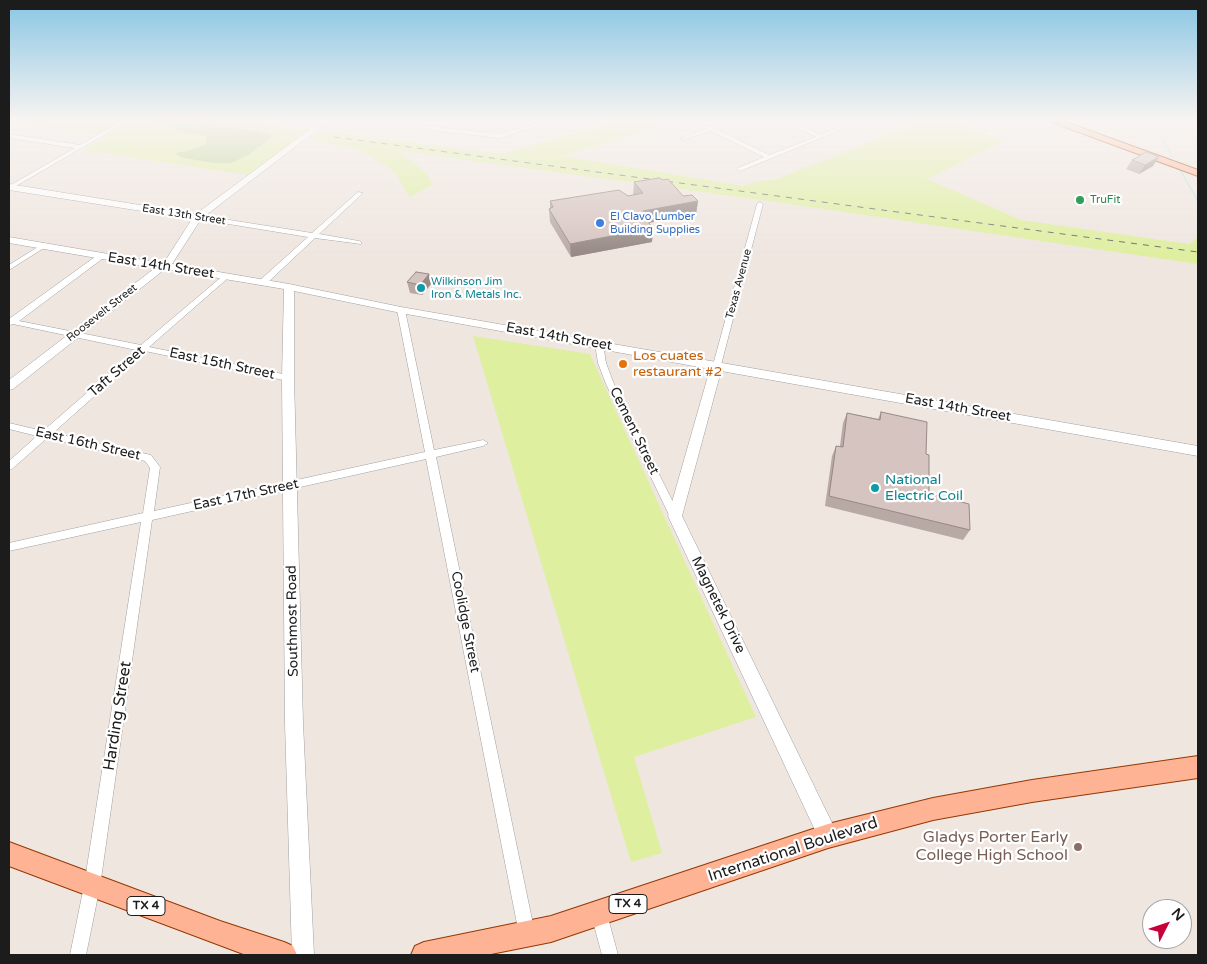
<!DOCTYPE html>
<html>
<head>
<meta charset="utf-8">
<style>
	body { margin:0 }
	#map { position:relative; width:1207px; height:964px; overflow:hidden; background:#efe6e0; font-family:"Varela Round",sans-serif }
	canvas { display:block }
	.frame { position:absolute; inset:0; border:10px solid #1c1c1c; pointer-events:none }
	.north { position:absolute; left:1142px; top:899px; width:50px; height:50px; box-sizing:border-box; background:#fff; border:1px solid #a4a4a4; border-radius:50%; rotate:49deg; font-size:14px; font-weight:700; line-height:20px; text-align:center; color:#1c1c1c }
	.north::after { content:''; display:block; margin:auto; width:18px; height:22px; background:#c8003a; clip-path:polygon(50% 0,100% 100%,50% 72%,0 100%) }
</style>
</head>
<body>
<div id="map">
<canvas width="1207" height="964"></canvas>
<div class="frame"></div>
<div class="north">N</div>
</div>
<script>
const c = document.querySelector('canvas').getContext('2d');
c.lineJoin = 'round';
function fill(path, color) { c.fillStyle = color; c.fill(path, 'evenodd'); }
const poly = rows => new Path2D(rows.map(r => 'M' + r).join(''));
function strokePath(path, color, width, dash) { c.strokeStyle = color; c.lineWidth = width; c.lineCap = dash ? 'butt' : 'round'; c.setLineDash(dash || []); c.stroke(path); }
function label(font, color, halo, rows, align = 'center') {
  c.font = font + ' "Varela Round",sans-serif'; c.lineWidth = 4.5; c.setLineDash([]); c.textBaseline = 'middle'; c.strokeStyle = halo; c.fillStyle = color; for (const [text, x, y, turn = 0] of rows) {
    c.save(); c.translate(x, y); c.rotate((+turn || 0) * Math.PI / 180); c.textAlign = isNaN(turn) ? turn : align; if (halo) c.strokeText(text, 0, 0); c.fillText(text, 0, 0); c.restore();
  }
}
fill(poly([
	[233,120,309,130,248,175,83,150,107,136,9,121],
	[620,121,646,121,658,127,563,156,743,186,758,181,774,180,922,121,951,121,1004,141,927,179,1021,220,1189,244,1198,237,1198,264,769,201,399,151,426,173,433,184,410,197,394,171,360,150,310,139,320,131,501,154],
	[473,336,590,354,756,717,634,757,662,853,631,862]
]), '#deefa0');
fill(poly([
	[157,121,190,121,214,126,260,131,274,136,248,155,231,163,213,163,180,157,175,153,188,151,206,144,206,136,178,131]
]), '#b7d291');
strokePath(poly([
	[1152,120,1172,156],
	[1179,168,1198,201]
]), '#9ce1dd', 1);
const minor = poly([
	[123,120,130,120,9,190,9,186,75,148,9,138,9,134,80,145,123,120],
	[413,120,419,120,423,124,436,127,499,134,549,120,559,120,499,138,436,131,419,126,413,120],
	[691,120,698,120,711,127,729,120,738,120,716,129,769,155,816,137,781,120,789,120,821,135,857,120,865,120,740,171,737,169,738,168,764,157,711,131,681,140,681,138,706,129,691,120],
	[358,192,363,193,319,234,359,241,361,242,361,244,315,238,265,285,262,285,258,283,259,281,308,237,198,219,195,217,198,215,312,233,358,192],
	[760,202,763,204,721,365,717,368,713,365,757,204,760,202],
	[41,245,47,246,9,270,9,265,41,245],
	[99,254,106,256,19,321,141,345,225,274,229,276,228,278,149,347,288,375,292,378,288,381,145,351,53,433,151,455,160,467,154,511,425,452,397,310,401,308,405,310,434,450,483,440,488,443,483,446,436,457,535,934,533,940,527,942,521,940,519,934,426,459,152,520,100,886,86,955,70,955,84,886,141,522,9,551,9,543,143,513,150,468,145,461,47,438,12,469,9,470,9,461,37,436,9,429,9,423,43,431,136,350,13,324,10,325,9,319,99,254],
	[599,341,603,344,606,363,614,384,680,516,679,519,671,519,606,384,598,363,595,344,599,341],
	[599,906,604,909,607,914,618,955,602,955,591,914,594,909,599,906]
]);
const tertiary = poly([
	[322,120,330,120,201,219,172,264,289,284,401,307,1198,446,1198,456,721,371,682,516,835,829,838,836,835,843,828,846,821,843,668,516,710,369,401,313,294,291,294,378,303,723,314,955,292,955,285,723,282,378,284,289,165,269,13,389,9,390,9,380,155,268,9,243,9,237,161,263,167,258,192,219,9,190,9,184,196,214,322,120]
]);
const primary = poly([
	[1046,120,1060,120,1198,170,1198,176,1046,120],
	[1198,756,1198,778,1032,802,933,820,828,848,551,942,486,955,411,955,415,946,424,942,551,916,828,824,933,798,1032,780,1198,756],
	[9,842,220,921,284,942,293,946,297,955,246,955,9,866,9,842]
]);
strokePath(minor, '#a0a0a0', 1);
strokePath(tertiary, '#a0a0a0', 1);
strokePath(primary, '#943800', 2);
fill(minor, '#fff');
fill(tertiary, '#fff');
fill(primary, '#ffb395');
strokePath(poly([
	[334,137,1198,252]
]), '#6a6a6a', 1, [6, 6]);
fill(poly([
	[1132,160,1153,166,1139,174,1126,169],
	[634,182,698,201,696,214,649,223,653,228,652,242,571,257,550,222,549,209,550,208,550,201,633,195],
	[429,274,431,284,422,295,410,293,407,282],
	[881,412,926,454,929,494,970,530,963,540,825,506,832,456,836,446,840,446,843,423,847,413,878,419]
]), '#b8a9a5');
fill(poly([
	[1159,157,1153,166,1139,174,1145,165],
	[698,201,696,214,643,224,643,211],
	[653,228,652,242,571,257,570,244],
	[429,274,431,284,422,295,420,285]
]), '#968986');
const building = poly([
	[1146,152,1159,157,1145,165,1132,160,1146,152],
	[659,178,663,180,668,179,683,196,692,195,698,201,643,211,646,215,643,216,653,228,570,244,549,209,553,207,550,201,619,190,628,196,643,193,634,182,659,178],
	[416,272,429,274,420,285,407,282,416,272],
	[881,412,927,422,926,454,929,455,929,494,969,504,970,530,829,496,836,446,843,447,847,413,880,420,881,412]
]);
fill(building, '#d6c4c0');
strokePath(building, '#968986', 1);
const sky = c.createLinearGradient(0, 0, 0, 255);
sky.addColorStop(0, '#89c6e4');
sky.addColorStop(0.47, '#f8f4f1');
sky.addColorStop(1, '#f8f4f100');
c.fillStyle = sky;
c.fillRect(0, 0, 1207, 255);
for (const [x, y, r, color] of [
	[1080,200,5,"#2e9e5b"],
	[600,223,5,"#3f7fe0"],
	[421,288,5,"#0f9aa8"],
	[623,364,5,"#e8710a"],
	[875,488,5,"#0f9aa8"],
	[1078,847,5,"#8d6e63"]
]) { const dot = new Path2D(); dot.arc(x, y, r, 0, 2 * Math.PI); c.fillStyle = color; c.fill(dot); strokePath(dot, '#fff', 2); }
label('11px', '#27864d', '#fff', [
	["TruFit",1090,200]
], 'left');
label('11px', '#1c1c1c', '#fff', [
	["East 13th Street",184,215,9],
	["Texas Avenue",739,284,-75],
	["Roosevelt Street",102,313,-38]
]);
label('11px', '#366cbe', '#fff', [
	["El Clavo Lumber",610,217],
	["Building Supplies",610,230]
], 'left');
label('11px', '#0d838f', '#fff', [
	["Wilkinson Jim",431,282],
	["Iron & Metals Inc.",431,295]
], 'left');
for (const [x, y, w] of [
	[628,904,38],
	[146,906,38]
]) { const box = new Path2D(); box.roundRect(x - w / 2, y - 9.5, w, 19, 4); c.fillStyle = '#fff'; c.fill(box); strokePath(box, '#1c1c1c', 1); }
label('bold 12px', '#1c1c1c', null, [
	["TX 4",628,904],
	["TX 4",146,906]
]);
label('14px', '#1c1c1c', '#fff', [
	["East 14th Street",161,266,9],
	["East 14th Street",559,337,10],
	["East 15th Street",222,364,12],
	["Taft Street",117,372,-41],
	["East 14th Street",958,408,10],
	["Cement Street",634,431,64],
	["East 16th Street",88,444,13],
	["East 17th Street",246,495,-12],
	["Magnetek Drive",718,605,64],
	["Southmost Road",293,621,-91],
	["Coolidge Street",465,622,79]
]);
label('14px', '#c56008', '#fff', [
	["Los cuates",633,356],
	["restaurant #2",633,372]
], 'left');
label('14px', '#0d838f', '#fff', [
	["National",885,480],
	["Electric Coil",885,496]
], 'left');
label('16px', '#1c1c1c', '#fff', [
	["Harding Street",118,716,-81],
	["International Boulevard",793,850,-18]
]);
label('16px', '#785e54', '#fff', [
	["Gladys Porter Early",1068,838],
	["College High School",1068,856]
], 'right');
</script>
</body>
</html>
